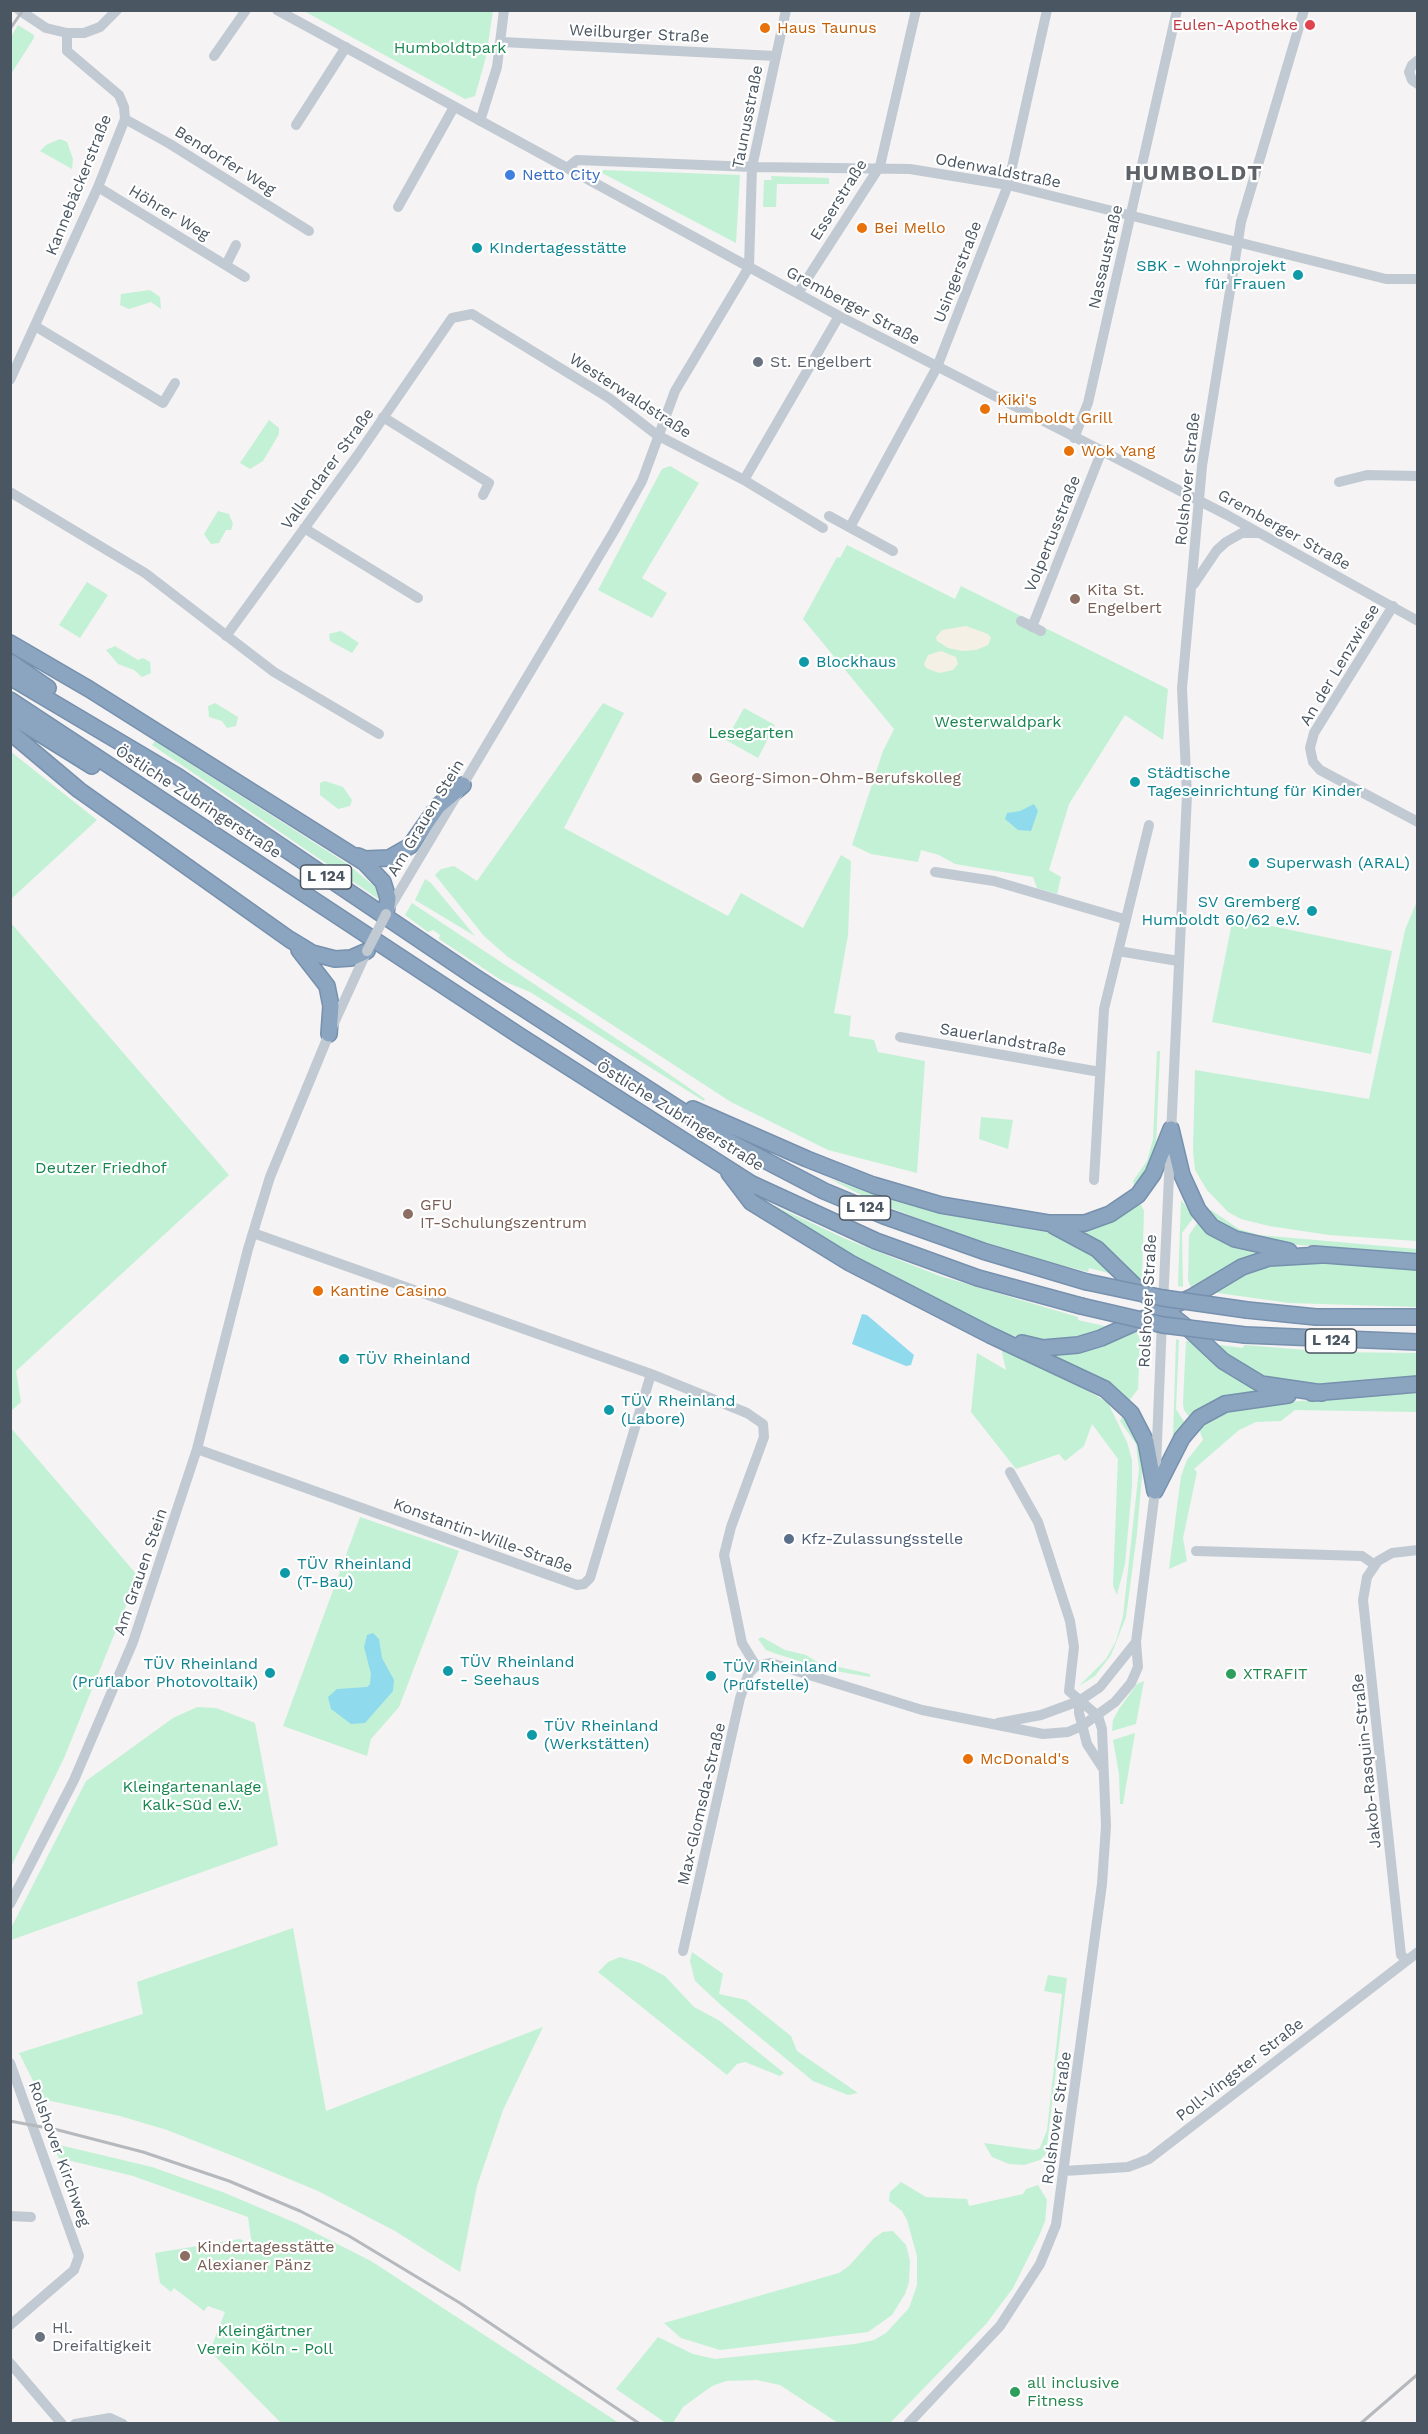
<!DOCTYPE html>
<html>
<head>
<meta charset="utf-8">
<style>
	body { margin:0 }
	#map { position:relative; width:1428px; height:2434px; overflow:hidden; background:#f5f3f3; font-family:"Work Sans",sans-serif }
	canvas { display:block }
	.frame { position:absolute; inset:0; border:12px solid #4a5661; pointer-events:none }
</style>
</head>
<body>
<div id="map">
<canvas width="1428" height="2434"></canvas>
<div class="frame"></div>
</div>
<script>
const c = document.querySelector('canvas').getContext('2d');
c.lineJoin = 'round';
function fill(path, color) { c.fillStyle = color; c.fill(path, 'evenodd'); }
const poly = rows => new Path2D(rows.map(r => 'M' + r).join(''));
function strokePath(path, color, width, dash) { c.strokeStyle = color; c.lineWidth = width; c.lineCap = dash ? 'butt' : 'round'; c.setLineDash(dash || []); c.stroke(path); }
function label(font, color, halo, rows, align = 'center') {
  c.font = font + ' "Work Sans",sans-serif'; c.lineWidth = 4.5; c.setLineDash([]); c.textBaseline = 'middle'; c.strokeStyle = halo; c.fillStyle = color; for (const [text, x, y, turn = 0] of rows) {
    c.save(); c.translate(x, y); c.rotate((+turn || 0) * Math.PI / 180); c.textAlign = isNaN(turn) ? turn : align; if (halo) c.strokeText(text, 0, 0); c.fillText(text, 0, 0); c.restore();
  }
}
fill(poly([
	[304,11,493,11,486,57,475,96,465,99],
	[18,25,34,35,34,38,11,74,11,37],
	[60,139,67,142,73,159,72,169,40,151,46,145],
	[603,170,740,175,736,243,602,173],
	[771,176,829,178,829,184,777,184,776,207,763,207,764,180,772,180],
	[150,290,160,297,161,309,151,302,129,309,120,305,121,294],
	[269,420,279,428,279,434,263,461,250,469,240,463],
	[670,466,699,483,642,578,667,593,652,618,598,590,662,469],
	[218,511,229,514,233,524,231,530,226,530,219,543,211,544,204,534],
	[847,545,955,599,961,586,1168,689,1163,740,1125,715,1069,804,1049,870,1061,877,1057,894,1037,888,1033,877,955,864,939,855,921,850,918,862,871,854,852,845,883,751,894,729,803,619,837,557,840,558],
	[87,582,108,595,80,638,59,625],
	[341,631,359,643,352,653,330,641,329,634],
	[115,646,138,660,143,658,150,662,151,673,142,677,134,670,118,664,106,650],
	[215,703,238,717,236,726,227,728,222,721,209,717,208,706],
	[603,703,624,713,564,828,728,916,741,893,803,928,841,855,851,861,848,935,834,1013,851,1016,849,1036,874,1040,878,1052,925,1061,917,1173,828,1150,731,1102,508,957,484,936,435,875,441,869,454,866,477,881],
	[744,708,775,725,758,758,726,740],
	[155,741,349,865,375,887,380,900,152,745],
	[10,751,97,820,11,899,10,899],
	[325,781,343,787,352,800,350,806,338,809,320,795,320,783],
	[425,879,431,883,475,936,415,900],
	[1417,901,1417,1241,1329,1235,1269,1226,1241,1219,1228,1212,1207,1190,1195,1170,1193,1151,1195,1070,1369,1099,1405,930],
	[412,903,659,1067,705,1099,704,1101,530,992,501,980,439,939,440,935,433,930,428,932,405,915],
	[1233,918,1392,951,1371,1054,1212,1022],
	[11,923,229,1175,16,1371,21,1402,11,1411],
	[1157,1051,1160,1051,1156,1146,1149,1168,1135,1190,1133,1181,1147,1161,1153,1139],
	[981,1117,1013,1120,1008,1149,979,1139],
	[830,1179,894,1200,952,1215,1053,1233,1089,1251,1116,1275,1089,1268,1088,1272,1045,1261,958,1234,873,1201],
	[1181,1200,1194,1217,1182,1233,1183,1287,1178,1286],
	[1139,1201,1144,1211,1142,1279,1139,1279,1074,1229],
	[775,1206,848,1240,940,1276,1078,1317,1078,1320,1109,1327,1081,1337,1054,1341,1036,1340,1006,1334,861,1261,774,1208],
	[1211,1210,1239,1229,1259,1235,1417,1249,1417,1255,1277,1243,1236,1234,1206,1214],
	[1198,1222,1259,1252,1259,1255,1195,1289,1191,1288,1188,1280,1189,1235],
	[1314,1261,1417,1269,1417,1307,1289,1303,1211,1292,1236,1277,1267,1264],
	[1127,1330,1137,1332,1140,1340,1138,1389,1129,1401,1111,1385,1038,1352],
	[1176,1339,1179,1340,1176,1409,1185,1423,1173,1437],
	[1186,1341,1195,1342,1270,1391,1226,1397,1190,1418,1184,1410,1183,1403],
	[1213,1344,1243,1348,1244,1345,1331,1352,1417,1353,1417,1379,1321,1385,1290,1384,1253,1372],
	[1001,1348,1067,1378,1108,1403,1127,1442,1132,1460,1132,1487,1125,1564,1117,1595,1113,1586,1118,1459,1092,1424,1084,1446,1065,1461,1059,1454,1016,1469,971,1412,977,1353,1006,1370],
	[1417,1393,1417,1411,1415,1412,1295,1410,1281,1421,1256,1422,1239,1430,1194,1469,1197,1472,1183,1538,1187,1561,1169,1569,1181,1476,1187,1460,1203,1440,1198,1426,1204,1421,1241,1405],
	[1125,1412,1139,1440,1143,1463,1137,1533,1126,1617,1111,1655,1095,1676,1079,1686,1106,1659,1116,1641,1123,1616,1139,1469,1136,1444,1120,1421],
	[11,1428,138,1576,64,1758,11,1867],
	[360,1517,459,1551,399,1707,371,1739,367,1756,283,1726],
	[762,1637,785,1650,806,1655,817,1662,870,1674,870,1677,824,1669,774,1653,766,1650,758,1639],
	[1144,1681,1136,1724,1112,1731,1113,1720,1119,1709,1137,1684],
	[197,1707,216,1708,255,1723,278,1845,11,1940,11,1928,86,1781,173,1718],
	[1135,1733,1123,1804,1120,1804,1119,1774,1113,1740],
	[293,1928,326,2111,543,2027,503,2110,477,2186,460,2272,395,2231,318,2191,241,2159,167,2130,120,2116,42,2099,19,2053,143,2014,137,1982],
	[692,1952,723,1974,719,1994,746,2000,791,2036,797,2051,858,2093,848,2095,813,2081,722,2006,695,1981,690,1961],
	[620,1957,640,1963,665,1976,694,2007,720,2021,784,2073,780,2076,745,2062,737,2064,727,2075,598,1972,608,1962],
	[1048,1975,1067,1978,1046,2154,1040,2160,1024,2165,1009,2164,992,2157,984,2143,1035,2150,1040,2148,1047,2130,1062,1994,1044,1991],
	[51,2143,152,2167,225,2193,298,2224,371,2261,619,2423,281,2423,210,2351,225,2312,208,2306,204,2311,174,2288,171,2292,160,2283,155,2253,240,2239,252,2246,248,2217,133,2176,59,2158],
	[901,2182,926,2197,967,2199,969,2206,1023,2194,1026,2189,1038,2185,1047,2200,1045,2221,1039,2236,1013,2288,986,2324,890,2423,838,2423,780,2385,757,2380,726,2381,712,2386,683,2407,673,2423,666,2423,616,2389,658,2337,693,2354,715,2359,855,2344,874,2340,886,2333,909,2308,917,2285,917,2256,907,2220,902,2211,889,2201,890,2192],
	[893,2231,906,2245,910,2261,909,2282,905,2294,892,2315,868,2332,720,2350,681,2338,664,2323,839,2273,849,2266,874,2238,883,2232]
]), '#c3f1d5');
fill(poly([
	[966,626,988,634,991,638,988,645,976,650,962,651,948,648,937,641,936,637,942,630],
	[941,651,956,657,958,664,953,670,939,673,926,668,924,664,928,655]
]), '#f5f0e5');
fill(poly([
	[1034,804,1038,811,1031,831,1018,830,1005,819,1007,813,1020,811],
	[862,1314,867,1315,914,1355,911,1365,906,1366,852,1344],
	[373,1633,379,1639,382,1658,394,1680,393,1691,365,1723,351,1724,331,1709,328,1697,337,1689,367,1687,370,1684,371,1674,364,1647,367,1635]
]), '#90daee');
const highway = poly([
	[10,643,89,689,365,863,383,882,388,898,386,914],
	[10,662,48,688],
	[10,677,177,776,475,977,730,1142,824,1191,884,1216,983,1251,1087,1282],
	[10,700,520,1036,752,1184,876,1241,978,1278,1081,1306],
	[10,715,92,766],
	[10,732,79,790,289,939,312,953,335,959,351,958,367,951],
	[358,856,365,859,389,858,410,846,438,806,463,785],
	[299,950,327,986,331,1006,329,1034],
	[693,1109,807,1159,873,1185,941,1205,1048,1223,1085,1223,1110,1214,1138,1195,1153,1174,1171,1129],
	[1171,1129,1182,1175,1198,1210,1212,1227,1235,1239,1289,1251],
	[729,1173,751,1202,850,1263,990,1335,1105,1389,1131,1413,1146,1442,1155,1491],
	[1054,1226,1097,1249,1138,1289,1190,1330,1223,1361,1261,1384,1322,1393],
	[1313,1254,1418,1262],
	[1247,1310,1316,1317,1418,1317],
	[1245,1335,1418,1342],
	[1022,1343,1043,1348,1078,1345,1101,1338,1192,1297,1242,1267,1269,1258,1321,1255],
	[1312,1393,1418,1384],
	[1155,1491,1182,1438,1199,1418,1225,1404,1288,1395]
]);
strokePath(highway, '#7690ad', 18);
strokePath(poly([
	[19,10,46,28,67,33,84,33,100,27,117,10],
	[277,10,839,316,1227,515,1418,621],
	[502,42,775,56],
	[214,56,246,10],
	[1418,60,1412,65,1409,72,1412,80,1418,84],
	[125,119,170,144,309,231],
	[480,121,497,67,504,10],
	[296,125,346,47],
	[567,168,577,160,752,167,910,169,1008,185,1386,279,1418,279],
	[98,187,245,277],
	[398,207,454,107],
	[226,265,236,245],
	[798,293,880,166,916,10],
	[35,326,163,403,175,383],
	[10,380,98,187,125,119,124,107,119,95,67,51,67,33],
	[383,417,489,483,483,495],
	[1074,438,1088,403,1177,10],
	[744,480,839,316],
	[1339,482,1367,475,1418,476],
	[10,492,145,573,274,672,379,734],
	[829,516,893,551],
	[850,527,937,367,1008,185,1047,10],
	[304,528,418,598],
	[1194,584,1217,550,1226,542,1242,533,1257,533],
	[1393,606,1314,733,1310,748,1313,762,1320,770,1418,822],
	[1021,621,1041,631],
	[1032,627,1101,453],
	[226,636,357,456,452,318,472,314,609,398,657,435,744,480,823,528],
	[935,872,994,881,1124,919],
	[389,909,614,531,642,481,675,391,749,267,752,167,786,10],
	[1118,951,1178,961],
	[900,1037,1100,1072],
	[1094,1180,1104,1009,1149,825],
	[253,1233,651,1374,747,1413,763,1424,764,1437,731,1527,724,1555,742,1643,756,1666],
	[1163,1304,1187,795,1182,688,1202,466,1241,222,1304,10],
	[197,1449,577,1585,584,1584,590,1578,651,1374],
	[1196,1551,1362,1556,1375,1565],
	[1079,1701,1079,1713,1087,1744,1102,1767],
	[998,1723,1041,1715,1079,1701,1100,1687,1136,1642],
	[10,1904,74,1780,133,1642,197,1449,248,1249,270,1177,329,1034,367,951],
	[683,1951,740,1698,749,1673,756,1666,771,1663,922,1710,1043,1734,1068,1732,1082,1726,1115,1702,1131,1683,1138,1667,1136,1642,1155,1491,1162,1320],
	[1407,1960,1401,1955,1363,1600,1367,1577,1378,1561,1392,1553,1418,1550],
	[10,2063,79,2256,74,2270,10,2325],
	[1064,2171,1128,2167,1149,2159,1418,1952],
	[10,2216,31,2217],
	[10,2363,62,2424],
	[75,2424,110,2418,123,2424],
	[908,2424,1000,2326,1040,2264,1056,2225,1102,1884,1106,1826,1102,1729,1098,1716,1069,1691,1074,1647,1070,1621,1038,1522,1010,1472]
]), '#c1cad2', 10);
strokePath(highway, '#8ba5c1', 15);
strokePath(poly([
	[10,29,23,10],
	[10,2121,58,2130,143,2152,229,2181,300,2211,349,2236,460,2303,640,2424],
	[1360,2424,1418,2374]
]), '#b5b8bd', 3);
const highwayBridge = poly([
	[1087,1282,1163,1298,1247,1310],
	[1081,1306,1163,1325,1245,1335]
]);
strokePath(highwayBridge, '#7690ad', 18, []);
strokePath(poly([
	[367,951,386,914]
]), '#c1cad2', 10);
strokePath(highwayBridge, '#8ba5c1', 15);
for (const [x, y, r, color] of [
	[1310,25,6,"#e0444e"],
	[765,28,6,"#e8710a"],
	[510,175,6,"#3f7fe0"],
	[862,228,6,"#e8710a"],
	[477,248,6,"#0f9aa8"],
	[1298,275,6,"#0f9aa8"],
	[758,362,6,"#6b7280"],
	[985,409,6,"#e8710a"],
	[1069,451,6,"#e8710a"],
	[1075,599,6,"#8d6e63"],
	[804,662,6,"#0f9aa8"],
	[697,778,6,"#8d6e63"],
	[1135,782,6,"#0f9aa8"],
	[1254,863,6,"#0f9aa8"],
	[1312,911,6,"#0f9aa8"],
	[408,1214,6,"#8d6e63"],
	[318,1291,6,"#e8710a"],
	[344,1359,6,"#0f9aa8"],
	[609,1410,6,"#0f9aa8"],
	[789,1539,6,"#5c6f8a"],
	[285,1573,6,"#0f9aa8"],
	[448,1671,6,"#0f9aa8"],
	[270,1673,6,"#0f9aa8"],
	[1231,1674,6,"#2e9e5b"],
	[711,1676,6,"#0f9aa8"],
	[532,1735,6,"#0f9aa8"],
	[968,1759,6,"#e8710a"],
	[185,2256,6,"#8d6e63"],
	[40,2337,6,"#6b7280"],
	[1015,2392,6,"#2e9e5b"]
]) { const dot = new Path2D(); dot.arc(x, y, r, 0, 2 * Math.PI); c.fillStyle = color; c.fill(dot); strokePath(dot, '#fff', 2); }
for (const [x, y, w] of [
	[326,877,51],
	[865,1208,51],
	[1331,1341,51]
]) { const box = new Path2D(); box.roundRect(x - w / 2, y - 12, w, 24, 4.5); c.fillStyle = '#fff'; c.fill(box); strokePath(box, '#4a5661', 1.5); }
label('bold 15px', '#4a5661', null, [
	["L 124",326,877],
	["L 124",865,1208],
	["L 124",1331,1341]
]);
label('16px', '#be3a42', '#fff', [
	["Eulen-Apotheke",1298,25]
], 'right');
label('16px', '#c56008', '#fff', [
	["Haus Taunus",777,28],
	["Bei Mello",874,228],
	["Kiki's",997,400],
	["Humboldt Grill",997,418],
	["Wok Yang",1081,451],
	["Kantine Casino",330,1291],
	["McDonald's",980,1759]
], 'left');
label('16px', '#4a5661', '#fff', [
	["Weilburger Straße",639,34,3],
	["Taunusstraße",748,117,-79],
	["Bendorfer Weg",225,161,32],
	["Odenwaldstraße",998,171,11],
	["Kannebäckerstraße",79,185,-68],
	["Esserstraße",839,200,-58],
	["Höhrer Weg",169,213,31],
	["Nassaustraße",1106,257,-77],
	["Usingerstraße",958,272,-69],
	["Gremberger Straße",853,306,28],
	["Westerwaldstraße",630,396,33],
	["Vallendarer Straße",328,469,-54],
	["Rolshover Straße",1188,479,-84],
	["Gremberger Straße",1284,530,29],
	["Volpertusstraße",1053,534,-68],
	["An der Lenzwiese",1340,665,-59],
	["Östliche Zubringerstraße",198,802,33],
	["Am Grauen Stein",426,818,-59],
	["Sauerlandstraße",1003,1040,10],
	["Östliche Zubringerstraße",680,1116,32],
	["Rolshover Straße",1148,1301,-87],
	["Konstantin-Wille-Straße",483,1536,20],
	["Am Grauen Stein",141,1572,-71],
	["Jakob-Rasquin-Straße",1367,1761,-96],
	["Max-Glomsda-Straße",702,1804,-77],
	["Poll-Vingster Straße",1240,2070,-38],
	["Rolshover Straße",1057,2118,-82],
	["Rolshover Kirchweg",59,2154,70]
]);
label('16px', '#17864f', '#fff', [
	["Humboldtpark",450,48],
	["Westerwaldpark",998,722],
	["Lesegarten",751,733],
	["Deutzer Friedhof",101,1168],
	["Kleingartenanlage",192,1787],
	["Kalk-Süd e.V.",192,1805],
	["Kleingärtner",265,2331],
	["Verein Köln - Poll",265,2349]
]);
label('16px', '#366cbe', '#fff', [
	["Netto City",522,175]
], 'left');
label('16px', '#0d838f', '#fff', [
	["KIndertagesstätte",489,248],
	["SBK - Wohnprojekt",1286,266,"right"],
	["für Frauen",1286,284,"right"],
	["Blockhaus",816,662],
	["Städtische",1147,773],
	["Tageseinrichtung für Kinder",1147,791],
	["Superwash (ARAL)",1266,863],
	["SV Gremberg",1300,902,"right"],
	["Humboldt 60/62 e.V.",1300,920,"right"],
	["TÜV Rheinland",356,1359],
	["TÜV Rheinland",621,1401],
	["(Labore)",621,1419],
	["TÜV Rheinland",297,1564],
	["(T-Bau)",297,1582],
	["TÜV Rheinland",460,1662],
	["- Seehaus",460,1680],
	["TÜV Rheinland",258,1664,"right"],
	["(Prüflabor Photovoltaik)",258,1682,"right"],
	["TÜV Rheinland",723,1667],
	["(Prüfstelle)",723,1685],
	["TÜV Rheinland",544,1726],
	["(Werkstätten)",544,1744]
], 'left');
label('16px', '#5b616d', '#fff', [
	["St. Engelbert",770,362],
	["Hl.",52,2328],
	["Dreifaltigkeit",52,2346]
], 'left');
label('16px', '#785e54', '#fff', [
	["Kita St.",1087,590],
	["Engelbert",1087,608],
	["Georg-Simon-Ohm-Berufskolleg",709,778],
	["GFU",420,1205],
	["IT-Schulungszentrum",420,1223],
	["Kindertagesstätte",197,2247],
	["Alexianer Pänz",197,2265]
], 'left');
label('16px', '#4e5e75', '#fff', [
	["Kfz-Zulassungsstelle",801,1539]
], 'left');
label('16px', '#27864d', '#fff', [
	["XTRAFIT",1243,1674],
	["all inclusive",1027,2383],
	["Fitness",1027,2401]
], 'left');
c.letterSpacing = '1.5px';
label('bold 22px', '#5f6368', '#fff', [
	["HUMBOLDT",1194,174]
]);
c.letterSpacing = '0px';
</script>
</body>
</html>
